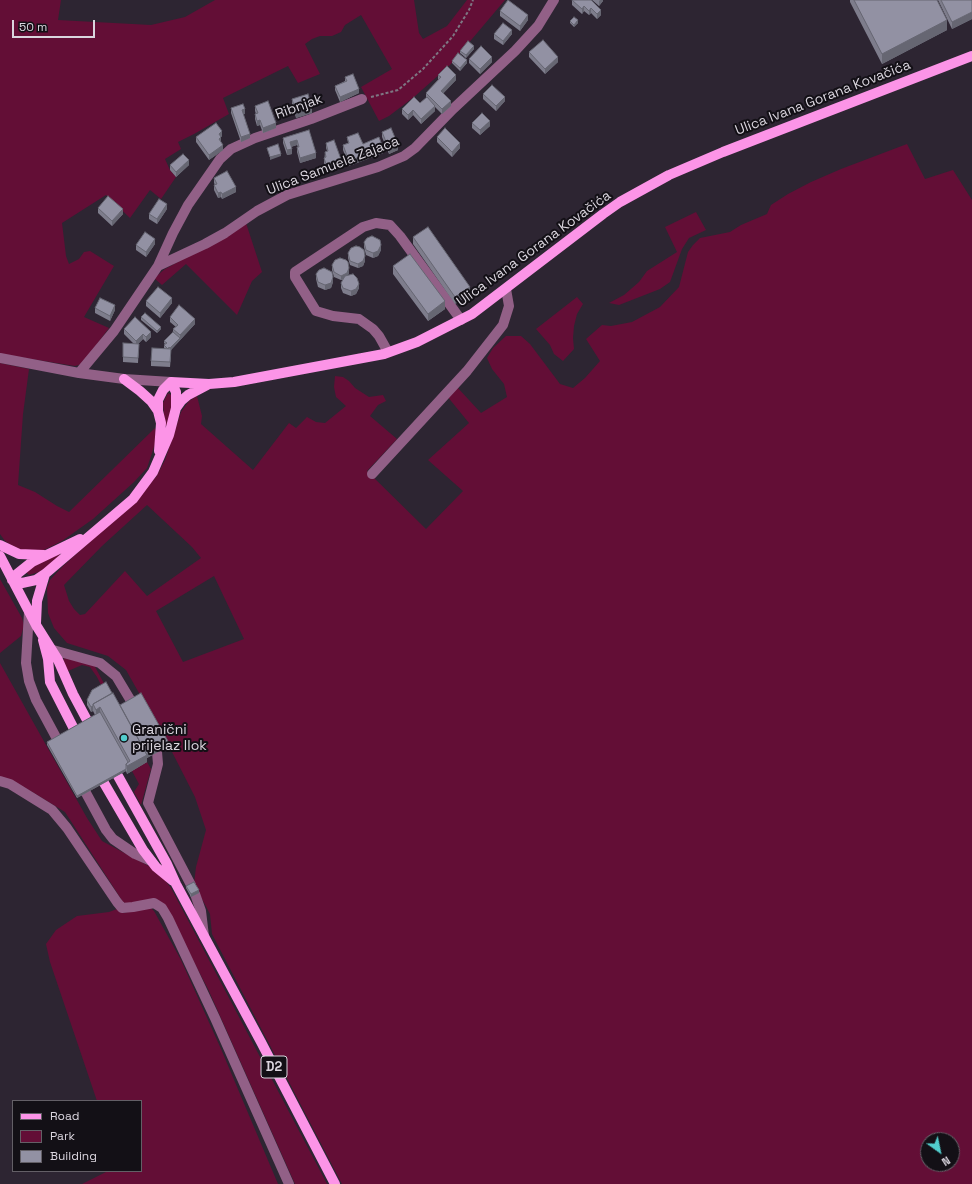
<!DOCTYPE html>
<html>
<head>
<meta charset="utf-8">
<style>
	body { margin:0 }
	#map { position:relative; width:972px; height:1184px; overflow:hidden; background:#2d2532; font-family:"Space Grotesk",sans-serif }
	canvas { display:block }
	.legend { position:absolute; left:12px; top:1100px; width:130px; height:72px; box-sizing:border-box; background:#131016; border:1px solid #635f66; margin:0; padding:5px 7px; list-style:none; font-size:12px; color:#dad5de }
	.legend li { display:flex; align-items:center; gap:8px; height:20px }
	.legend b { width:20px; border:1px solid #635f66 }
	.north { position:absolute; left:920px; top:1132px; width:40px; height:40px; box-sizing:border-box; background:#131016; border:1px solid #635f66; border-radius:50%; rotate:147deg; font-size:11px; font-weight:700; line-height:16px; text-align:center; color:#dad5de }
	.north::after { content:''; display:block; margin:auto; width:14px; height:18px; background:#52cdcd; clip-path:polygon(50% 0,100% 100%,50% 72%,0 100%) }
	.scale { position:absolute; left:12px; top:20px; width:83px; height:18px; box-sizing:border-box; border:2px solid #dad5de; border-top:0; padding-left:5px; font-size:12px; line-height:14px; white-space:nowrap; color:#dad5de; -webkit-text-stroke:3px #131016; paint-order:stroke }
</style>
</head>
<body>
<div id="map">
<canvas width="972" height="1184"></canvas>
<ul class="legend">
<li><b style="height:5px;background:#fc94e7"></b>Road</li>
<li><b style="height:11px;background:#630e36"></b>Park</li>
<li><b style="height:11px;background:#9291a3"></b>Building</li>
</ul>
<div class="north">N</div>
<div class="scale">50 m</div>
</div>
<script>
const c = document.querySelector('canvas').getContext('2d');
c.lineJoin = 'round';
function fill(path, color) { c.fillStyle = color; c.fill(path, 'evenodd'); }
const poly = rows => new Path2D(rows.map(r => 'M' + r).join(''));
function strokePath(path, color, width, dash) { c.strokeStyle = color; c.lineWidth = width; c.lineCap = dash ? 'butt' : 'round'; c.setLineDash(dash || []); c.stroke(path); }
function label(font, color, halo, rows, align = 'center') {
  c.font = font + ' "Space Grotesk",sans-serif'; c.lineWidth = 4; c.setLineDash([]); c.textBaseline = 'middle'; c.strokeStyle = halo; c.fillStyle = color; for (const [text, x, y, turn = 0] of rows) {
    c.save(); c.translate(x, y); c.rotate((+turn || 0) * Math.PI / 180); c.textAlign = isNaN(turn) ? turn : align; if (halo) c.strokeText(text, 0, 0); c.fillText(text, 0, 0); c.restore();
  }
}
fill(poly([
	[0,0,61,0,58,20,151,25,185,17,215,0,414,0,419,33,423,39,447,26,467,0,505,0,450,65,414,97,389,116,379,121,361,87,392,69,361,15,345,25,341,32,332,36,320,36,312,39,305,44,320,74,298,83,288,66,223,98,229,114,194,134,178,142,181,149,165,159,170,170,176,177,161,199,150,190,130,218,106,195,62,223,66,256,69,264,79,259,84,252,90,251,114,266,84,317,109,328,82,364,75,366,0,354],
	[907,144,925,179,953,170,972,200,972,1184,342,1184,212,934,210,914,194,884,196,867,206,830,195,797,169,746,126,670,108,656,67,643,54,628,48,613,47,588,50,580,63,566,127,508,156,477,165,460,181,412,189,401,197,396,202,416,201,424,253,470,289,423,296,428,307,417,316,422,325,423,346,406,336,397,334,387,335,376,343,377,349,381,355,388,369,397,383,395,386,401,378,405,370,416,397,439,367,471,426,529,463,491,428,460,469,423,447,396,457,387,481,413,507,397,504,384,492,369,487,358,493,348,506,336,521,336,530,344,560,384,573,388,585,378,600,361,586,339,602,325,611,326,632,322,660,307,679,287,688,252,693,245,700,238,730,232,741,225,767,214,771,205,788,194,811,182,841,169],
	[147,505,192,547,201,558,147,596,125,571,85,614,80,615,74,609,69,601,64,585,102,546],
	[214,576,244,639,183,662,156,611],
	[928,1140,952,1140,952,1164,928,1164],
	[696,212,706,230,689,238,682,249,670,282,660,289,619,305,609,303,624,295,639,282,647,271,677,252,665,227],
	[246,223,262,272,252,281,237,315,186,264,162,285,154,278,165,269,224,237],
	[577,297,583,304,577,314,574,326,573,338,574,349,563,361,554,354,550,345,536,329],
	[0,363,29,369,23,414,18,485,35,492,57,506,69,512,155,428,157,435,155,444,147,468,134,482,93,519,62,541,44,550,24,551,15,548,5,541,0,534],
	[168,393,171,395,173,400,168,425,165,426,163,403],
	[59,553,60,555,47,567,39,572,29,575,26,572,37,564],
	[0,579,22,618,24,625,21,636,0,653],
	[64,658,94,665,106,687,103,689,97,677,90,667,82,665,68,671,63,662],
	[0,663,87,818,102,841,158,871,171,888,327,1184,295,1184,208,989,165,907,127,904,123,902,65,812,34,793,11,780,0,778],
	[147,762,151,769,141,805,134,792,139,784,132,771],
	[149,906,154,911,181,960,221,1049,278,1184,82,1184,108,1171,141,1171,141,1101,97,1101,50,962,46,944,56,930,77,916,109,912,117,909,124,913]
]), '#630e36');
strokePath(poly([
	[371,97,398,90,423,69,453,36,469,10,473,0]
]), '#7e7783', 2, [3, 2]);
strokePath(poly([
	[158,266,205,244,225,233,257,211,287,195,378,167,404,156,415,148,453,109,515,51,538,26,554,0],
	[388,352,379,336,373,329,359,319,333,316,316,311,295,277,295,272,363,227,376,223,390,225,400,236,461,320],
	[0,358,79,373,124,379,171,382],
	[79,373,114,331,158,266,173,233,188,205,220,159,231,149,255,138,311,119,362,99],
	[372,474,467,371,503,325,509,306,506,289],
	[29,612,26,663,29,681,36,700,57,739],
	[53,650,100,663,116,676,131,701],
	[157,752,158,764,148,803,191,885],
	[0,781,10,784,52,810,67,828,117,902,122,908,133,907,154,903,162,908,168,918,215,1018,289,1184],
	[86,793,106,830,113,839,135,854,151,861],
	[195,894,201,911,204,936]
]), '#926087', 10);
strokePath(poly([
	[124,379,140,391,151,401,158,411],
	[171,382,209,384,234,382,384,354,417,342,472,314,603,214,620,202,669,175,723,152,972,56],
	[171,382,176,392,176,408],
	[159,451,161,423,158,411,158,400,163,390,171,382],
	[0,545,19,554,44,555],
	[0,556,36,625,58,660,73,694,88,722],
	[12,580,22,583,36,580,45,574,133,499,153,472,169,435,176,408,181,401,188,395,207,385],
	[12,580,17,574,32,562,80,539],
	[36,623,37,601,45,574],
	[43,640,48,659,50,682,74,729],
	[118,776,167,864,176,884,261,1042,335,1184],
	[104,783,143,850,156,867,173,881]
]), '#fc94e7', 10);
fill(poly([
	[572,0,591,0,601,15,597,19,591,13,589,15,584,11,582,14,572,5],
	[592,0,603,0,603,1,599,6],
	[850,0,937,0,947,30,882,64,850,2],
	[938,0,972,0,972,19,952,29],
	[500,11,528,20,520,31,500,16],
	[570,21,578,23,574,27,570,23],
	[494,34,512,34,503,45,494,39],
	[474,49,466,58,460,53,460,51],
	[529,52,558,62,545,74,529,57],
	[469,59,492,62,480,74,469,63],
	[452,61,467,63,460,71,452,63],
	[438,75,456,80,443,93,451,106,442,114,435,107,435,111,421,124,413,115,408,120,402,114,402,109,420,103,426,98,426,93,438,80],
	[345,77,359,93,340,102,335,90,335,86,345,81],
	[483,94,505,101,496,111,483,99],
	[292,99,312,113,296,118,292,104],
	[255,106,276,128,263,133,260,125,257,126,255,119,255,114,256,114,255,111],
	[231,108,245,114,243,114,250,138,241,142,231,113],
	[472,123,490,126,480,135,472,128],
	[309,130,316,158,300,163,297,152,297,147,298,147,297,145,291,147,292,154,287,155,283,143,283,138],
	[382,132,398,150,389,154,382,137],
	[222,136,221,137,221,142,223,150,209,160,196,142,196,137],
	[347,137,363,144,383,153,349,166,343,150,343,145,348,143],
	[437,137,460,148,452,157,437,142],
	[326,143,342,166,327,172,324,163,325,152,327,151,326,148],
	[170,165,189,165,176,177,170,170],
	[214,178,236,192,222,199,221,197,218,198,214,190,214,185,215,185,214,183],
	[98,208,123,214,112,226,98,213],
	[167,209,157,224,149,219,149,214],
	[413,237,470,294,455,304,413,244],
	[364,242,381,250,378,256,373,258,366,255,364,247],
	[155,244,146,257,136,250,136,245],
	[348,253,365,261,363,266,358,268,350,265,348,258],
	[332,265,349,273,348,275,359,288,356,294,351,296,343,293,341,288,341,283,343,280,341,280,334,277,332,270],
	[393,266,445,309,428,321,393,274],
	[316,274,333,282,331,288,325,290,318,287,316,279],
	[146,301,172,303,160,318,146,306],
	[95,308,115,310,110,321,95,313],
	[141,317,161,329,157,333,141,320],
	[170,317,195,324,171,350,170,367,151,366,151,361,165,349,164,348,164,345,165,344,164,343,164,341,173,332,173,329,176,327,170,322],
	[124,329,151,337,146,342,143,339,138,344,139,344,138,363,123,362,123,343,134,344,124,334],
	[112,693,120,705,169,746,147,758,147,762,127,774,126,771,77,798,47,745,47,742,95,715,93,711,91,712,87,705,87,700],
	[186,886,199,893,191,897,186,888]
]), '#7e7d8c');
fill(poly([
	[600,0,603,0,603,1,599,6,599,1],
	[584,6,584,11,582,14,582,9],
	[591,8,591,13,589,15,589,11],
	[601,10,601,15,597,19,597,14],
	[972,12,972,19,952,29,952,22],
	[528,15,528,20,520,31,520,26],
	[578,20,578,23,574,27,574,25],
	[947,20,947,30,882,64,882,54],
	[512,30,512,34,503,45,503,41],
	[474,46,474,49,466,58,466,55],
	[492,57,492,62,480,74,480,69],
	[558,57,558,62,545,74,545,69],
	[467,60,467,63,460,71,460,68],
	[456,75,456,80,441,96,441,91],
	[359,89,359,93,340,102,340,97],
	[505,97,505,101,496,111,496,106],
	[451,101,451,106,442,114,442,109],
	[435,106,435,111,421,124,421,119],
	[312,108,312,113,296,118,296,113],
	[245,109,245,114,242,115,242,110],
	[413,110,413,115,408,120,408,115],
	[260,120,260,125,257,126,257,121],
	[490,121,490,126,480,135,480,130],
	[276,123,276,128,263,133,263,128],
	[222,131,222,136,219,139,219,134],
	[250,134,250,138,241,142,241,137],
	[221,137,221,142,219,144,219,139],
	[297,140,297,145,290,147,290,142],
	[460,143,460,148,452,157,452,152],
	[223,145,223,150,209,160,209,155],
	[398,145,398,150,389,154,389,149],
	[383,148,383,153,349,166,349,161],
	[292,149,292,154,287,155,287,150],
	[316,153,316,158,300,163,300,158],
	[281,154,281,156,270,160,270,157],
	[189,160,189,165,176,177,176,172],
	[342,162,342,166,327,172,327,167],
	[236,187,236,192,222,199,222,194],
	[221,192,221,197,218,198,218,193],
	[167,204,167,209,157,224,157,219],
	[123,209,123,214,112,226,112,221],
	[155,239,155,244,146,257,146,252],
	[381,245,381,250,378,256,373,258,373,253],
	[365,256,365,261,363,266,358,268,358,264],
	[349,268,349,273,347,278,341,280,341,276],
	[333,277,333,282,331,288,325,290,325,285],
	[359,284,359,288,356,294,351,296,351,291],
	[470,287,470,294,455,304,455,297],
	[172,298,172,303,160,318,160,313],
	[445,301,445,309,428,321,428,314],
	[115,305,115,310,110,321,110,316],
	[195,319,195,324,171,350,170,367,170,348,180,338,180,335],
	[161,327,161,329,157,333,157,331],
	[151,332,151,337,146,342,146,337],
	[143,334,143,339,136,346,136,341],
	[93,706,93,711,91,712,91,707],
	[100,707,100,715,96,717,96,710],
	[169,743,169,746,147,758,147,762,127,774,127,766],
	[126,769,126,771,77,798,77,796],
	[199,890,199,893,191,897,191,894]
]), '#666672');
const building = poly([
	[508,0,528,15,520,26,500,11,508,0],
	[572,0,591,0,601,10,597,14,591,8,589,11,584,6,582,9,572,0],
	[854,0,937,0,947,20,882,54,854,0],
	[941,0,972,0,972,12,952,22,941,0],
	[574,17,578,20,574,25,570,21,574,17],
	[503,23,512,30,503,41,494,34,503,23],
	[543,40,558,57,545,69,529,52,543,40],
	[468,41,474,46,466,55,460,51,468,41],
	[481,46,492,57,480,69,469,59,481,46],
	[458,53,467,60,460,68,452,61,458,53],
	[447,66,456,75,441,91,451,101,442,109,426,93,441,77,438,75,447,66],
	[353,74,359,89,340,97,335,86,347,81,345,77,353,74],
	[492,85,505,97,496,106,483,94,492,85],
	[308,94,312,108,296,113,292,99,308,94],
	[414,97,420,103,427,97,435,106,421,119,413,110,408,115,402,109,414,97],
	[268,101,276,123,263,128,260,120,257,121,255,114,258,113,255,106,268,101],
	[243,104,245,109,242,110,250,134,241,137,231,108,243,104],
	[482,113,490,121,480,130,472,123,482,113],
	[216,123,222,131,219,134,221,137,219,139,223,145,209,155,196,137,216,123],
	[391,128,398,145,389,149,382,132,391,128],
	[445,128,460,143,452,152,437,137,445,128],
	[309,130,316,153,300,158,297,147,299,147,297,140,290,142,292,149,287,150,283,138,309,130],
	[358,133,363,144,379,137,383,148,349,161,343,145,349,143,347,137,358,133],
	[334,140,342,162,327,167,324,158,326,157,325,152,328,151,326,143,334,140],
	[278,144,281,154,270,157,267,148,278,144],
	[183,154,189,160,176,172,170,165,183,154],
	[227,171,236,187,222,194,221,192,218,193,214,185,217,184,214,178,227,171],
	[108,196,123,209,112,221,98,208,108,196],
	[159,199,167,204,157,219,149,214,159,199],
	[428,227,470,287,455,297,413,237,428,227],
	[145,232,155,239,146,252,136,245,145,232],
	[372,236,380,240,381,245,378,251,373,253,366,250,364,242,367,238,372,236],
	[356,246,360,247,364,250,365,256,363,261,358,264,350,261,348,253,351,248,356,246],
	[410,254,445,301,428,314,393,266,410,254],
	[340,258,346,260,348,262,349,268,347,273,341,276,334,272,332,265,335,260,340,258],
	[324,268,332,272,333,277,331,283,325,285,318,282,316,274,319,270,324,268],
	[353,274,357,278,359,284,356,289,351,291,343,288,341,283,345,276,353,274],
	[158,287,172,298,160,313,146,301,158,287],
	[100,298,115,305,110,316,95,308,100,298],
	[179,305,195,319,180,335,173,329,178,325,170,317,179,305],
	[145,313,161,327,157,331,141,317,145,313],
	[135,317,151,332,146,337,143,334,136,341,124,329,135,317],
	[173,332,180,338,170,348,169,347,168,349,164,345,167,343,164,341,173,332],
	[123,343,139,344,138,358,123,357,123,343],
	[152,348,171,349,170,362,151,361,152,348],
	[106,682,112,693,93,704,93,706,91,707,87,700,92,690,106,682],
	[113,693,147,755,127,766,126,764,130,761,100,707,96,710,93,704,113,693],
	[141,693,169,743,147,755,120,705,141,693],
	[100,712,128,762,126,764,126,769,77,796,47,742,100,712],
	[194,882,199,890,191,894,186,886,194,882]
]);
fill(building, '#9291a3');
strokePath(building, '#666672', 1);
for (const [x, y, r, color] of [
	[124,738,4,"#52cdcd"]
]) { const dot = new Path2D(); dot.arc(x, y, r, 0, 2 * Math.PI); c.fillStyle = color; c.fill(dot); strokePath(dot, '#131016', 1.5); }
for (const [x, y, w] of [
	[274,1067,26]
]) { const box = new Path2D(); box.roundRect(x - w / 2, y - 11, w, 22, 3); c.fillStyle = '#131016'; c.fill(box); strokePath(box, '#dad5de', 1); }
label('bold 13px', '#dad5de', null, [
	["D2",274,1067]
]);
label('14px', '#dad5de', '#131016', [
	["Ulica Ivana Gorana Kovačića",823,98,-21],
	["Ribnjak",299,107,-20],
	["Ulica Samuela Zajaca",333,166,-21],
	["Ulica Ivana Gorana Kovačića",534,249,-36]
]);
label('14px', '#dad5de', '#131016', [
	["Granični",132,730],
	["prijelaz Ilok",132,746]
], 'left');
</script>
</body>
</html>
